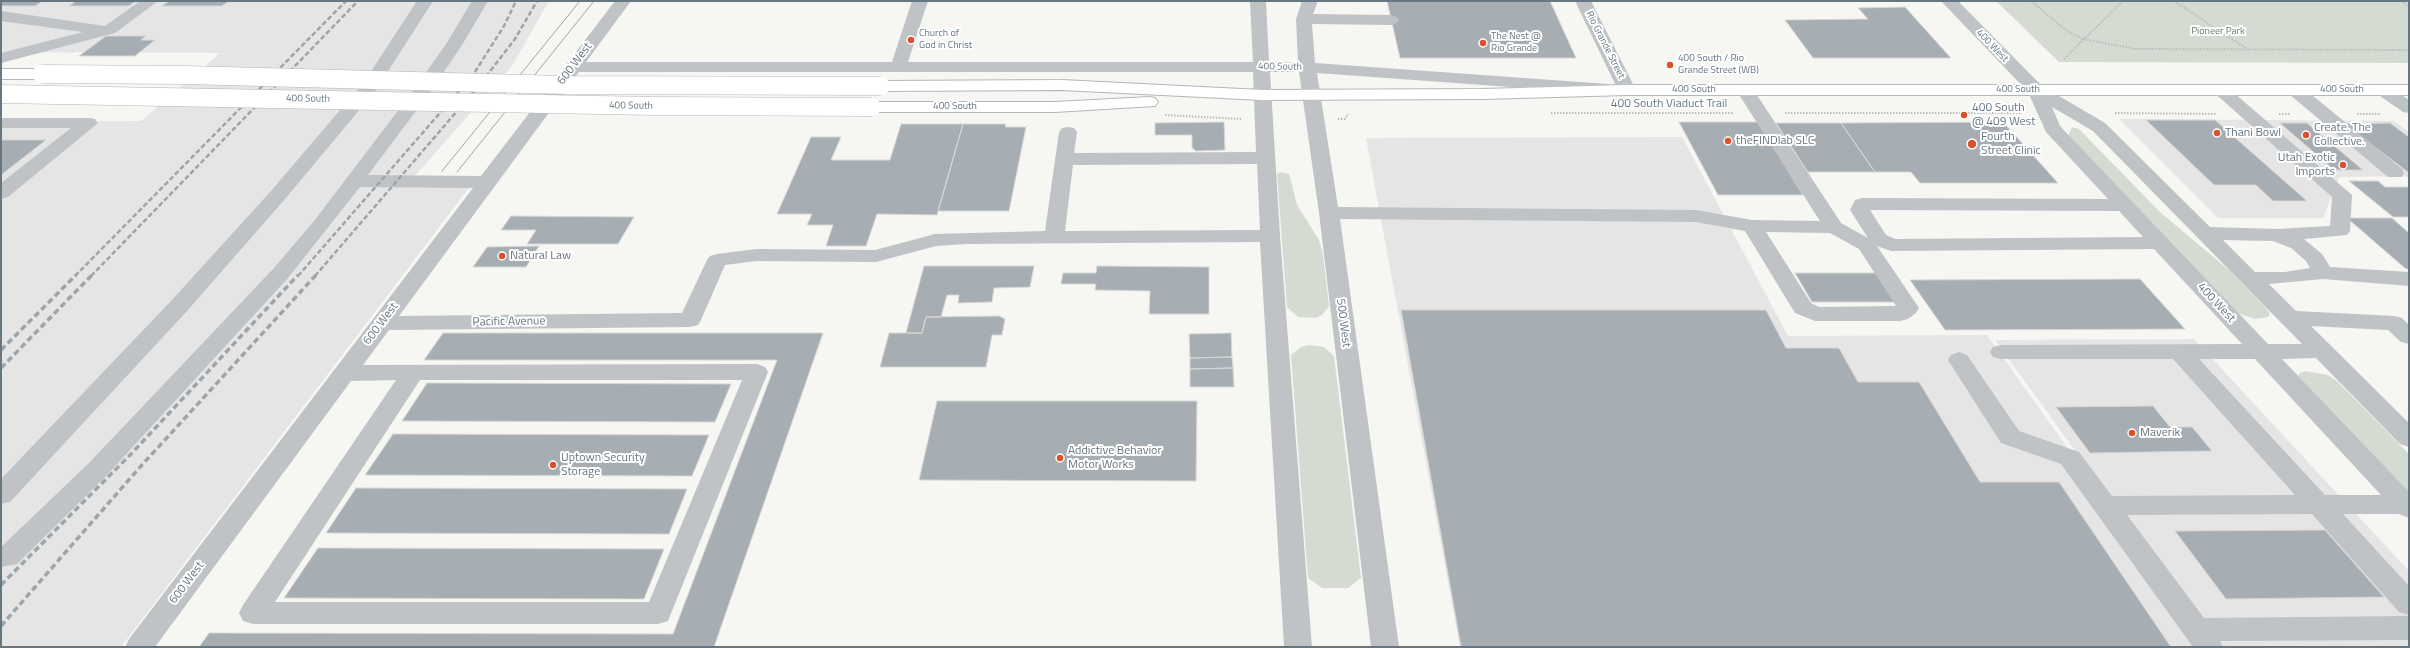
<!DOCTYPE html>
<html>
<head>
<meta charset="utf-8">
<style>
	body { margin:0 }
	#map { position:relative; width:2410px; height:648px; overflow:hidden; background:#f6f6f3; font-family:"Titillium Web",sans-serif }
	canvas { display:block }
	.frame { position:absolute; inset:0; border:2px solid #667782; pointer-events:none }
</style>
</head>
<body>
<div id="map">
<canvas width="2410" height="648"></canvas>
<div class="frame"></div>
</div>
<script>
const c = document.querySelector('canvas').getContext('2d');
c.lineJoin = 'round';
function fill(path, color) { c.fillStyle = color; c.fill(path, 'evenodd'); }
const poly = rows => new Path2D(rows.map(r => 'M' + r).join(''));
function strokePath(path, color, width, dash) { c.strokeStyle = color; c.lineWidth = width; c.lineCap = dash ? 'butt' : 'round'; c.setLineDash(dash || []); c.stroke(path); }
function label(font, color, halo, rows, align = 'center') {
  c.font = font + ' "Titillium Web",sans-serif'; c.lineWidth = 4; c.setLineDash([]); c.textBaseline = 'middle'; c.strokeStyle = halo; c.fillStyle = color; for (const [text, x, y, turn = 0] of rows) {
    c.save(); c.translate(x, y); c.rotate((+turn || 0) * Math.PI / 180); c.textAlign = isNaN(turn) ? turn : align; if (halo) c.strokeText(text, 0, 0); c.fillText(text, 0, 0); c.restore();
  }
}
fill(poly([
	[1,1,549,1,512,66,406,186,471,185,121,647,1,647,1,122,141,121,220,53,1,52],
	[2119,119,2394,121,2409,132,2409,178,2405,176,2339,177,2323,218,2218,218],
	[1682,137,1788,336,1987,335,2209,647,1460,647,1366,138],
	[2194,339,2409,571,2409,647,2217,647,1995,340]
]), '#e4e5e4');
fill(poly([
	[1996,1,2409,1,2409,63,2059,62],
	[2072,127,2079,129,2160,212,2230,271,2266,308,2270,314,2268,317,2254,319,2238,313,2071,139,2069,134],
	[1280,172,1289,174,1297,205,1319,240,1323,255,1329,306,1322,315,1316,318,1298,317,1287,307,1277,174],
	[1309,345,1324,347,1334,356,1361,578,1348,588,1322,588,1308,578,1291,355,1301,347],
	[2306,371,2328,375,2337,381,2409,454,2409,495,2298,376,2300,373]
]), '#d6dbd2');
const building = poly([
	[1,1,43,1,35,6,1,6,1,1],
	[76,1,136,1,129,6,69,6,76,1],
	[169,1,229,1,222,6,162,6,169,1],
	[1387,1,1550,1,1576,58,1400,58,1387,1],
	[1905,7,1951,58,1813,58,1785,20,1868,19,1858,8,1905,7],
	[106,36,146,36,141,40,155,40,135,56,79,56,106,36],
	[2146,120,2215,120,2307,201,2273,201,2256,185,2214,185,2146,120],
	[1224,122,1225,150,1196,151,1192,148,1192,135,1155,135,1155,123,1224,122],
	[1679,122,1758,122,1803,195,1718,195,1679,122],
	[2003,122,2058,183,1920,183,1911,172,1875,172,1841,123,2003,122],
	[1776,123,1841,123,1875,172,1808,172,1776,123],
	[2280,123,2307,123,2363,170,2334,170,2280,123],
	[2390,123,2409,137,2409,173,2345,124,2390,123],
	[901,124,963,124,937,215,877,214,866,246,826,246,833,225,807,225,812,214,777,214,811,137,841,137,831,160,890,160,901,124],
	[963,124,1006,124,1005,127,1026,127,1009,211,938,211,963,124],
	[1,140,46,140,1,175,1,140],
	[2349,181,2378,181,2385,187,2409,187,2409,217,2393,217,2349,181],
	[511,216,634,217,618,244,527,244,536,230,501,230,511,216],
	[2347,218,2392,218,2409,233,2409,269,2406,269,2347,218],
	[539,246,526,267,473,267,487,247,539,246],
	[924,266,1034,266,1030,287,994,288,992,302,958,303,959,295,947,295,941,317,926,317,922,333,906,333,924,266],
	[1097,266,1209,267,1209,314,1149,314,1150,291,1095,290,1096,284,1061,284,1063,273,1096,273,1097,266],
	[1795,273,1877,273,1896,302,1812,302,1795,273],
	[2140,279,2185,329,1945,330,1910,280,2140,279],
	[1401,310,1766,310,1786,348,1839,348,1858,382,1919,382,1980,482,2059,482,2171,647,1461,647,1401,310],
	[999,316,1005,319,1002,335,992,335,986,367,880,367,889,333,922,333,926,317,999,316],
	[443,333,823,333,714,647,199,647,209,633,673,634,777,360,424,360,443,333],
	[1231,333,1232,357,1190,358,1189,334,1231,333],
	[1232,357,1233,368,1190,369,1190,358,1232,357],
	[1233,368,1234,387,1190,387,1190,369,1233,368],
	[427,383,731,384,715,422,402,421,427,383],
	[937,401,1197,401,1196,481,919,480,937,401],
	[2153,406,2170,427,2192,427,2212,451,2090,453,2056,407,2153,406],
	[393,434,709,435,692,476,365,475,393,434],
	[356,488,687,489,669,534,326,533,356,488],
	[2325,530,2384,597,2226,599,2175,531,2325,530],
	[318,548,664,549,644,599,284,598,318,548]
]);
fill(building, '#a6aeb3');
strokePath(building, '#d7d7d5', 1);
const major = poly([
	[1,69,41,69,47,70,49,74,47,78,41,79,1,79,1,69],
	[1062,80,1262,90,1483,89,1627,85,2409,85,2409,95,1627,95,1483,99,1262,100,1062,90,881,91,875,90,872,86,875,82,881,81,1062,80],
	[1149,97,1155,98,1158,102,1155,106,1055,112,872,112,866,111,863,107,866,103,872,102,1055,102,1149,97]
]);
strokePath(major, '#b2b7ba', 2);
strokePath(poly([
	[2031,1,2067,31,2083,39,2136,49,2409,50],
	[2174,1,2247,49],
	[2401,1,2409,7],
	[2064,59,2123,1],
	[1551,113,1734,113],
	[1785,113,2022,113],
	[2115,113,2216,114],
	[2279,114,2290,114],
	[2357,114,2380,114],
	[1165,115,1241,119],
	[1338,119,1345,119,1348,114]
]), '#b9bcbe', 2, [1.5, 1.5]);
fill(poly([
	[140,1,158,1,115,33,1,63,1,53,83,32,1,21,1,11,105,26,140,1],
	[417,1,433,1,376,90,285,199,187,311,10,502,1,504,1,479,171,301,271,191,364,82,417,1],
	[472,1,488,1,462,45,431,91,368,175,481,176,615,1,631,1,586,62,892,62,912,1,928,1,908,62,1253,62,1250,1,1266,1,1269,62,1298,62,1296,19,1302,1,1318,1,1313,14,1391,15,1397,17,1399,20,1397,23,1391,25,1312,24,1315,63,1608,84,1614,85,1617,89,1614,93,1608,94,1317,73,1338,207,1696,210,1752,220,1820,221,1736,90,1739,86,1745,85,1751,86,1841,223,1868,238,1850,210,1855,200,1862,198,2108,199,2046,132,2028,92,1941,1,1958,1,2042,86,2105,123,2210,227,2276,229,2330,226,2332,197,2211,90,2214,86,2226,86,2352,195,2350,231,2347,235,2304,239,2322,254,2330,267,2409,272,2409,286,2323,279,2269,284,2296,311,2394,316,2402,318,2409,325,2409,344,2401,342,2388,330,2311,326,2409,423,2409,447,2400,444,2316,358,2282,359,2409,492,2409,518,2399,514,2343,514,2409,586,2409,615,2399,612,2312,514,2127,515,2204,618,2409,616,2409,640,2220,641,2223,647,2193,647,2061,464,2001,443,1948,360,1951,355,1959,352,1967,355,2019,431,2079,452,2112,496,2295,495,2173,359,2001,359,1993,357,1990,352,1993,347,2001,345,2242,344,2154,249,1891,251,1877,246,1919,308,1916,313,1908,319,1900,321,1815,321,1795,313,1745,231,1696,222,1340,219,1399,647,1371,647,1319,213,1299,72,1270,72,1280,236,1312,647,1284,647,1260,242,966,244,936,246,876,262,756,261,725,265,701,320,698,325,690,327,389,330,363,365,757,364,765,367,768,372,668,621,658,624,253,624,243,621,239,613,243,605,396,380,351,381,155,647,125,647,129,639,473,188,360,187,288,278,107,475,17,564,1,567,1,547,89,463,274,268,314,221,416,87,446,44,472,1],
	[579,72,1253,72,1256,152,1074,153,1077,132,1074,128,1068,127,1062,128,1059,132,1045,231,935,234,875,250,756,249,717,254,710,256,707,260,682,313,399,316,579,72],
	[2052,107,2093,131,2302,344,2268,344,2060,126,2052,107],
	[1257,164,1260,230,1065,231,1073,165,1257,164],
	[1870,210,2119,211,2143,237,1895,239,1886,235,1870,210],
	[1766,232,1830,233,1859,249,1896,306,1819,307,1811,303,1766,232],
	[2223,240,2273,241,2291,248,2306,261,2310,268,2285,272,2255,272,2223,240],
	[2199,359,2255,359,2381,495,2325,495,2199,359],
	[420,380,742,380,649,602,275,602,420,380],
	[1575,1,1591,1,1636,90,1633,94,1621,94,1618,90,1575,1],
	[2295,85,2301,86,2402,169,2404,173,2402,177,2388,177,2289,94,2286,90,2289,86,2295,85],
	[2383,85,2389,86,2409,100,2409,113,2403,112,2377,94,2374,90,2377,86,2383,85],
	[1,118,89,118,95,119,98,123,8,197,1,199,1,183,71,128,1,128,1,118]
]), '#bfc3c6');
fill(major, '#fff');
strokePath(poly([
	[442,171,580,1],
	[457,172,594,1]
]), '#9ea5aa', 1);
strokePath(poly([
	[75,276,346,1],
	[91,276,358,1],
	[298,276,473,75,504,26,516,1],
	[315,276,477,88,515,39,537,1]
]), '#9ea5aa', 2.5, [5, 2.5]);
strokePath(poly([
	[1,350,76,275],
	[1,368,92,275],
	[1,585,132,453,298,275],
	[1,626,141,466,316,275]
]), '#9ea5aa', 3.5, [6, 3.5]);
const majorBridge = poly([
	[41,74,186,75,564,85,881,86],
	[1,94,653,106,872,107]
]);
strokePath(majorBridge, '#b2b7ba', 19, []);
strokePath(majorBridge, '#fff', 18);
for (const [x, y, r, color] of [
	[911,40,4,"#db512e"],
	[1483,43,4,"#db512e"],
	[1670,65,4,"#db512e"],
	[1964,115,4,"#db512e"],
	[2217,133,4,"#db512e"],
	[2306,135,4,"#db512e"],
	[1728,141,4,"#db512e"],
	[1972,144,5,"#db512e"],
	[2343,165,4,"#db512e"],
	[502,256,4,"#db512e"],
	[2132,433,4,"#db512e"],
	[1060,458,4,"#db512e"],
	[553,465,4,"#db512e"]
]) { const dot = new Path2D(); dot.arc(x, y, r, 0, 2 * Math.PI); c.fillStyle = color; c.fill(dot); strokePath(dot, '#fff', 1.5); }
label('10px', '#6a7a65', '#fff', [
	["Pioneer Park",2218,32]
]);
label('10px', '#667782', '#fff', [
	["Church of",919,34],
	["God in Christ",919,46],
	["The Nest @",1491,37],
	["Rio Grande",1491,49],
	["400 South / Rio",1678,59],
	["Grande Street (WB)",1678,71]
], 'left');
label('10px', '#667782', '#fff', [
	["Rio Grande Street",1605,45,63],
	["400 West",1992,46,46],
	["400 South",1280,67,1],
	["400 South",1694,90],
	["400 South",2018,90],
	["400 South",2342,90],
	["400 South",308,99,1],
	["400 South",631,106,1],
	["400 South",955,107]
]);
label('12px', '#667782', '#fff', [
	["600 West",575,64,-53],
	["400 South Viaduct Trail",1669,104],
	["400 West",2216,303,47],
	["Pacific Avenue",509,322,-1],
	["500 West",1343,323,83],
	["600 West",381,324,-53],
	["600 West",187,583,-53]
]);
label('12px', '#667782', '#fff', [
	["400 South",1972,108],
	["@ 409 West",1972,122],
	["Create. The",2314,128],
	["Collective.",2314,142],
	["Thani Bowl",2225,133],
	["Fourth",1981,137],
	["Street Clinic",1981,151],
	["theFINDlab SLC",1736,141],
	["Utah Exotic",2335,158,"right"],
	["Imports",2335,172,"right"],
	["Natural Law",510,256],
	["Maverik",2140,433],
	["Addictive Behavior",1068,451],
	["Motor Works",1068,465],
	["Uptown Security",561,458],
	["Storage",561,472]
], 'left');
</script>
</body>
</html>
